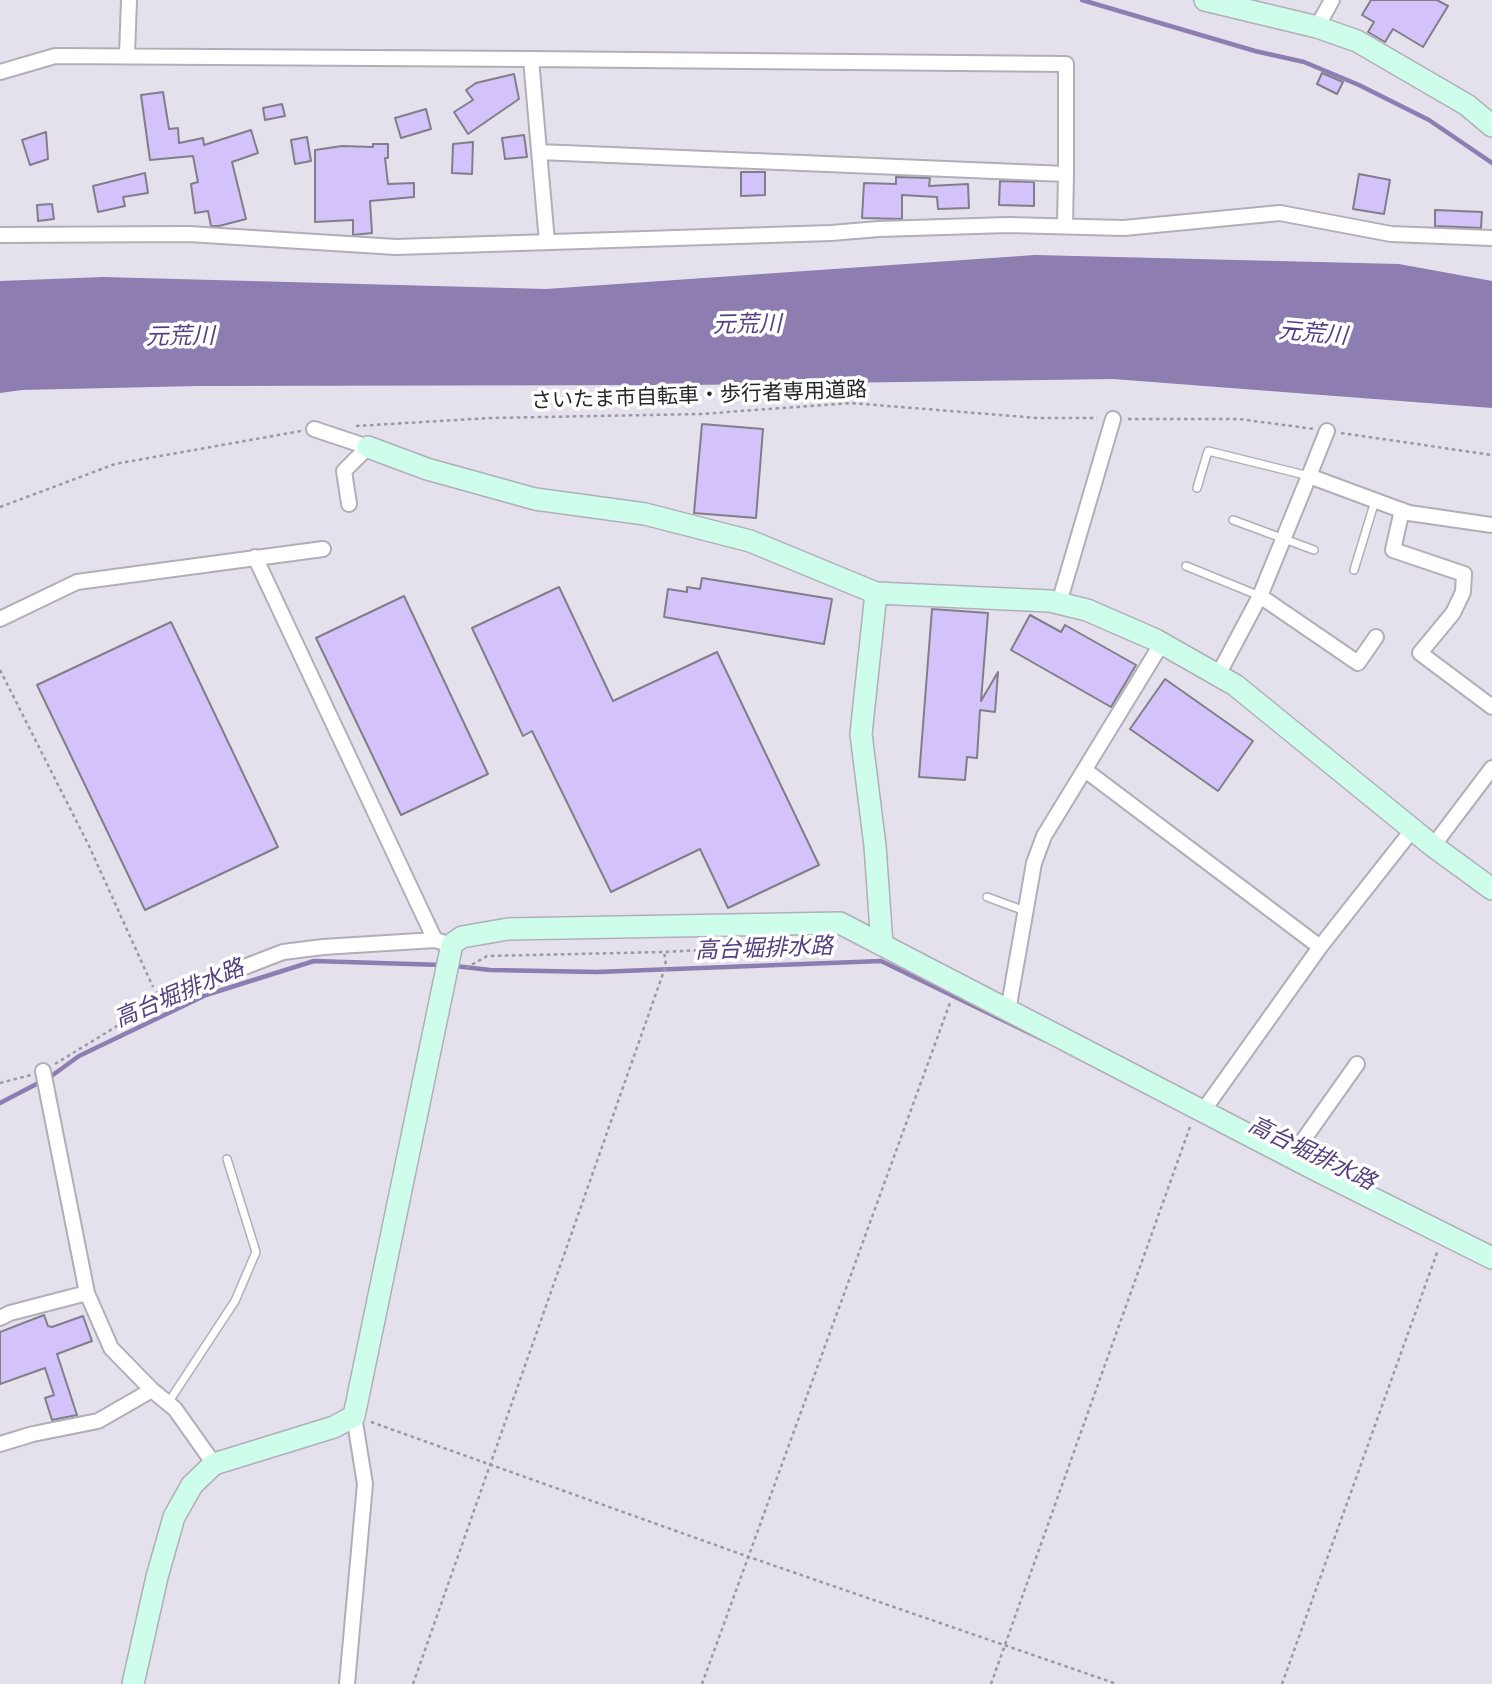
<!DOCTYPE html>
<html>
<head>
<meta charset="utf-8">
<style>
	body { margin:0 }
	canvas { display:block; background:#e4e1ed }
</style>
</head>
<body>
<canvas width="1492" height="1684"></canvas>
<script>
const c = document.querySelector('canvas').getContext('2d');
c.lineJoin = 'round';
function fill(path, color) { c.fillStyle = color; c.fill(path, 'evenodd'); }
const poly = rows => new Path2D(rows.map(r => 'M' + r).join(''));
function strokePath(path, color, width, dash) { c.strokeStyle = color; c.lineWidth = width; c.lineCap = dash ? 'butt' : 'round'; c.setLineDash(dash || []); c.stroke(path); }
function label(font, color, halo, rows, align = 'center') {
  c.font = font + ' "Exo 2","Noto Sans JP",sans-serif'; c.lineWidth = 7; c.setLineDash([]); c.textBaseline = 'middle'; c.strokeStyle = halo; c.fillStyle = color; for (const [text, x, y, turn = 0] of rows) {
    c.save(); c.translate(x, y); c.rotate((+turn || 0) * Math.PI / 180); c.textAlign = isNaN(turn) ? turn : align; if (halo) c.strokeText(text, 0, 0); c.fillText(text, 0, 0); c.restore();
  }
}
fill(poly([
	[1035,255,1399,264,1492,281,1492,408,1113,379,690,385,198,386,22,390,0,393,0,281,103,277,546,289]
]), '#8d7db0');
strokePath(poly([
	[1082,0,1255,51,1304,62,1359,85,1429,120,1492,163],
	[455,966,490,970,597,972,881,961,1044,1040],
	[0,1103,50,1077,79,1056,206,995,314,961,443,965]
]), '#8d7db0', 4.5);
const building = poly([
	[1371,0,1437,0,1448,6,1423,47,1393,29,1385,42,1368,32,1374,22,1362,15,1371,0],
	[1322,73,1343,82,1337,94,1317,84,1322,73],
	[514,74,519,99,468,134,454,112,473,100,466,90,476,83,514,74],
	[163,92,169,129,178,128,179,143,203,138,204,145,251,130,258,153,232,162,246,219,219,226,211,226,208,211,195,213,191,184,198,182,193,156,150,160,141,95,163,92],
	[282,104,285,116,265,120,263,108,282,104],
	[426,109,431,129,401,138,395,118,426,109],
	[46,132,48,159,30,165,22,140,46,132],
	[524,135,527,157,505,159,502,138,524,135],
	[307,137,311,161,295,164,291,140,307,137],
	[473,142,472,174,452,173,453,144,473,142],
	[373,144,388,144,388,158,385,158,388,184,414,183,414,197,370,201,372,233,353,235,353,220,315,222,315,150,342,146,373,147,373,144],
	[741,172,765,172,765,195,741,196,741,172],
	[145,173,148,193,123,197,125,206,98,212,93,186,145,173],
	[1359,174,1390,180,1384,214,1353,209,1359,174],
	[896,177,930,178,929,186,968,184,969,208,938,209,937,197,902,195,902,219,862,218,864,183,896,184,896,177],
	[1000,181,1034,182,1034,206,999,205,1000,181],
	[52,204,54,219,38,221,37,205,52,204],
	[1435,210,1482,212,1481,228,1435,226,1435,210],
	[702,424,763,429,756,518,694,513,702,424],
	[702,578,832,599,824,644,664,617,668,589,687,592,687,587,700,589,702,578],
	[559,587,613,701,717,652,819,865,728,908,700,849,611,892,532,731,523,736,472,628,559,587],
	[404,596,488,774,401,815,316,638,404,596],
	[932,609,988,613,981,701,998,672,995,712,980,710,977,758,967,757,965,780,919,777,932,609],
	[1030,615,1061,632,1065,625,1136,665,1111,707,1011,650,1030,615],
	[171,622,278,847,145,910,37,685,171,622],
	[1165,679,1253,741,1218,791,1130,729,1165,679],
	[44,1315,48,1326,52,1327,83,1316,92,1341,57,1354,77,1415,52,1420,45,1398,54,1395,45,1368,0,1384,0,1332,44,1315]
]);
fill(building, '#d3c3fa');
strokePath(building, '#817e89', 2);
const lane = poly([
	[1197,488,1208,451,1309,476],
	[1233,520,1314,550],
	[1186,566,1260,596],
	[1354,570,1375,501],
	[987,897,1025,911],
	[168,1403,235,1301,256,1252,227,1159]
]);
const street = poly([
	[1317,27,1332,0],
	[127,55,129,0],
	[531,59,1066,64,1066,174],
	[0,72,55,56,531,59,547,242],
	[539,152,1066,174,1065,226],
	[0,235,189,234,396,247,831,233,879,229,1008,225,1124,228,1280,213,1391,234,1492,238],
	[314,429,368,447,344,471,349,504],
	[1309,476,1327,431],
	[1402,510,1393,550,1464,574,1463,592,1453,613,1420,653,1492,707],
	[255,557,435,940],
	[1260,596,1358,663,1376,637],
	[1059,603,1113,419],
	[0,619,77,582,323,549],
	[1218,675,1260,596,1309,476,1409,513,1492,525],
	[1085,770,1320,947],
	[1433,846,1492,768],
	[159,1000,283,952,323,947,435,940,442,942],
	[1008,1011,1034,863,1044,836,1162,643],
	[43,1071,87,1293,111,1348,152,1390,175,1409,214,1464],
	[1203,1111,1320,947,1413,829],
	[1292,1156,1357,1064],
	[0,1318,10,1313,87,1293],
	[0,1444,33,1434,98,1421,152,1390],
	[347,1684,365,1484,354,1416]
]);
const secondary = poly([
	[1205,0,1317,27,1357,41,1467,105,1492,126],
	[368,447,427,469,535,499,645,514,750,541,876,593,1050,601,1087,610,1156,640,1235,685,1433,846,1492,889],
	[876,593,861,734,875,846,882,945],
	[133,1684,157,1577,174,1517,192,1485,214,1464,334,1427,354,1416,452,944,462,937,508,929,840,923,1320,1172,1492,1258]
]);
strokePath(lane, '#b1aeb8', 10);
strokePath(street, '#b1aeb8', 18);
strokePath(secondary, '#b1aeb8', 24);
strokePath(poly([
	[1128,419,1239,419,1314,429],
	[356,426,490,418,701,414,851,403,1037,418,1097,418],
	[1341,433,1492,455],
	[0,507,115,464,301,431],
	[0,670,89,846,153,987],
	[466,968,487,956,664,952,833,943],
	[55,1064,145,1009],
	[0,1083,31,1075],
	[371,1422,749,1557,1117,1684],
	[413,1684,666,965,664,952],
	[702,1684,951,1000],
	[991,1684,1191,1124],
	[1282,1684,1438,1250]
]), '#9a98a1', 2.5, [3.5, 3.5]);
strokePath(lane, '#fff', 7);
strokePath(street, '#fff', 14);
strokePath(secondary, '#cffdeb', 21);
label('21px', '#262529', '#fff', [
	["さいたま市自転車・歩行者専用道路",699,395,-2]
]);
label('italic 23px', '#563f80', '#fff', [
	["元荒川",747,324,-1],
	["元荒川",1313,333,5],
	["元荒川",180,336,-1],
	["高台堀排水路",764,948,-2],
	["高台堀排水路",179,993,-23],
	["高台堀排水路",1312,1153,26]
]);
</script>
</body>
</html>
